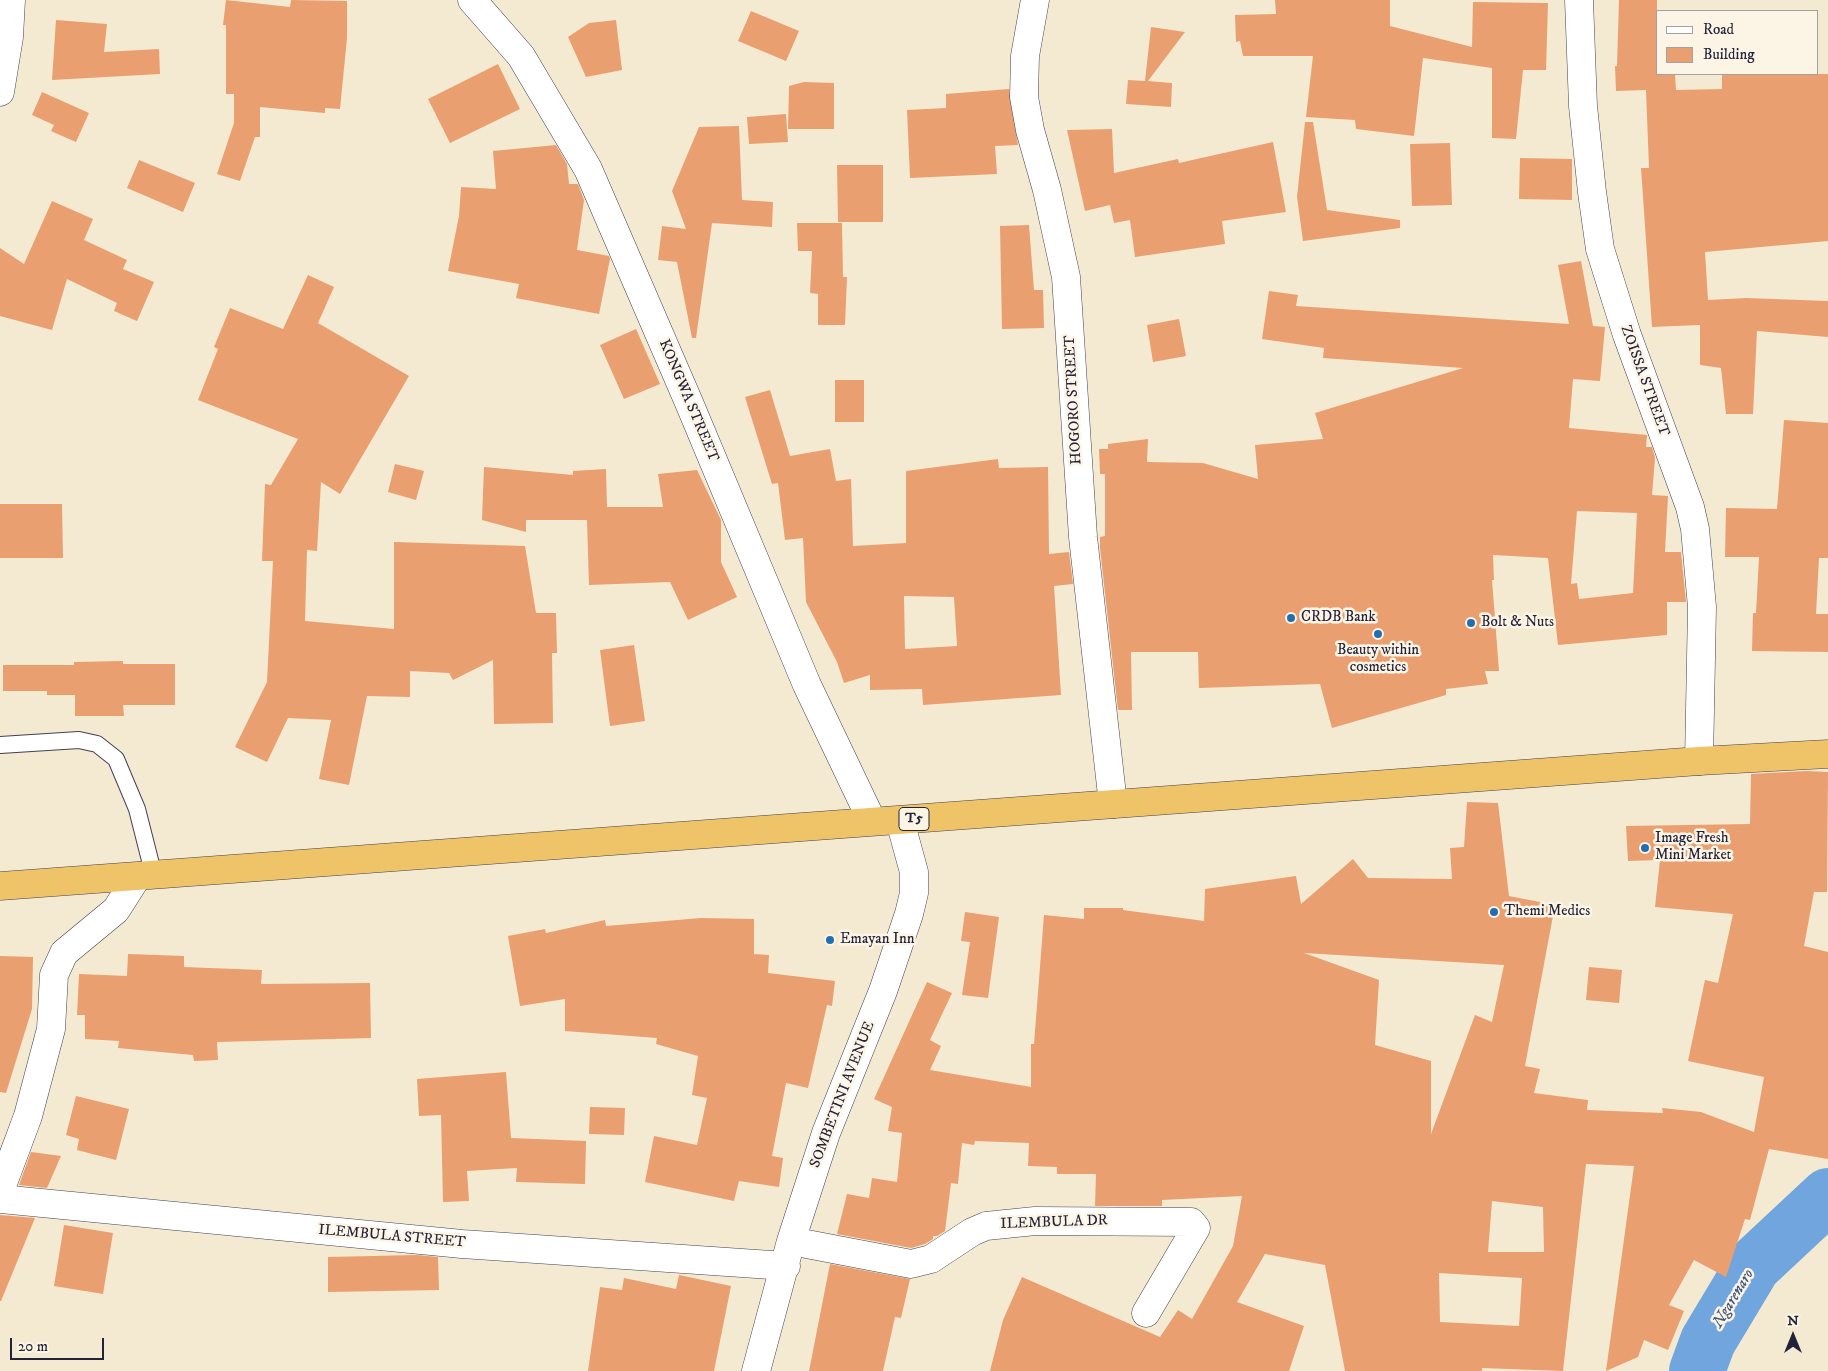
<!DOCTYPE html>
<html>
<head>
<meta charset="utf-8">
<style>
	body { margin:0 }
	#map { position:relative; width:1828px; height:1371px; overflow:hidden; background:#f4ead1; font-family:"IM FELL DW Pica",serif }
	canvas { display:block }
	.legend { position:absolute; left:1656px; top:10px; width:162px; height:65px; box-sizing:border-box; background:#fcf5e5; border:1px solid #a5a1a1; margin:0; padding:6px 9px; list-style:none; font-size:15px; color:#22223b }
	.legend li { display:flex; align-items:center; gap:10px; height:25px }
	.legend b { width:25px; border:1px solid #a5a1a1 }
	.north { position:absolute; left:1768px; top:1311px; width:50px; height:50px; -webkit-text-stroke:4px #fcf5e5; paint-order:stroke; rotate:0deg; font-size:14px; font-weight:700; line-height:20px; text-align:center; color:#22223b }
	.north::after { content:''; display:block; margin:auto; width:18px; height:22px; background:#22223b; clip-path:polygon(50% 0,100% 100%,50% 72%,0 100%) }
	.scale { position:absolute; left:10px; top:1338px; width:94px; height:22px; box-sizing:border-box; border:2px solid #22223b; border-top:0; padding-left:6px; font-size:15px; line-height:18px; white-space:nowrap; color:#22223b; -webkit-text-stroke:4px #fcf5e5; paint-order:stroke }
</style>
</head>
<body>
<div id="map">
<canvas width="1828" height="1371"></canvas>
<ul class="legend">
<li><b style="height:6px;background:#fff"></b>Road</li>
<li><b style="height:14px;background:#ea9f70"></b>Building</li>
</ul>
<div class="north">N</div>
<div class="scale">20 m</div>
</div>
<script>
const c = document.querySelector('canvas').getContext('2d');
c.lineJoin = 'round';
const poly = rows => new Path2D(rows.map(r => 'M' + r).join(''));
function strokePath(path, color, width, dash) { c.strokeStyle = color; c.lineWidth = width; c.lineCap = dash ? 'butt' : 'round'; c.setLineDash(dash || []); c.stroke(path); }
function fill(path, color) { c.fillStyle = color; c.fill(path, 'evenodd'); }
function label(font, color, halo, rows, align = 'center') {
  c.font = font + ' "IM FELL DW Pica",serif'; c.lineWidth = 5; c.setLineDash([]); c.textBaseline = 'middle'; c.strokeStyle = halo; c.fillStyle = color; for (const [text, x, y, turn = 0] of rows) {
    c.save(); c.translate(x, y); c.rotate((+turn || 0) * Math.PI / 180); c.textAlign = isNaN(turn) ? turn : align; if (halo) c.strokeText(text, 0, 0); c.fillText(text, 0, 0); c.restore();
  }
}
strokePath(poly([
	[1697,1371,1708,1341,1753,1266,1828,1196]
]), '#70a5dd', 56);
fill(poly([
	[226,0,290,7,291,0,347,1,347,38,340,109,325,108,325,113,260,107,260,137,255,137,240,181,217,174,234,123,234,94,226,94,226,25,223,25],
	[1275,0,1390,0,1390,26,1472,47,1473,2,1548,3,1546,70,1523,70,1516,139,1492,138,1492,68,1423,58,1414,136,1356,129,1355,120,1306,117,1313,56,1243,56,1240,41,1236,42,1235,15,1276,14],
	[1619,0,1657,0,1657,74,1675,74,1676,90,1722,89,1722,74,1828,74,1828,241,1705,252,1708,300,1746,298,1828,301,1828,337,1757,331,1753,414,1726,414,1721,368,1700,365,1700,325,1652,327,1641,168,1649,168,1646,90,1616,91,1615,66,1617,66],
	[751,11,799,31,786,61,738,41],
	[56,20,107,24,104,52,159,49,160,74,52,80],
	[616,20,622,70,586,77,568,37,589,23],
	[1151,27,1185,32,1148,81,1172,83,1171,107,1126,104,1128,80,1145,81],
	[498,64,520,109,450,143,428,99],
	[804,82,834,83,834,129,788,129,789,86],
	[1009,89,1018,145,995,146,997,174,910,178,907,110,946,108,946,94],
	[42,92,89,113,76,142,51,131,54,125,32,115],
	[786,114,788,142,749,144,747,117],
	[1305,122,1313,122,1327,210,1400,220,1400,228,1303,241,1297,197],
	[739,126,742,200,773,202,772,227,712,223,696,338,692,338,677,262,658,260,662,226,686,229,672,191,699,127],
	[1112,129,1114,173,1178,159,1179,163,1273,142,1286,212,1222,221,1225,244,1135,257,1130,220,1114,223,1110,205,1085,211,1067,130],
	[1450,143,1452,205,1412,206,1410,144],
	[556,145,567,164,569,184,578,184,584,200,577,250,609,256,610,259,599,314,516,298,519,284,448,271,459,216,461,187,496,189,493,151],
	[1520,158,1572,159,1572,200,1519,199],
	[139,160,195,183,183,212,127,188],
	[837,165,883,165,883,222,838,222],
	[52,201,93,219,84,240,127,260,123,269,154,282,137,321,114,311,117,303,67,279,52,330,0,316,0,248,24,264],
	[797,223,842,223,843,277,847,277,845,325,818,325,818,294,810,293,812,251,798,251],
	[1029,225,1034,290,1043,290,1044,328,1002,329,1000,226],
	[1581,261,1593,326,1605,327,1600,381,1573,379,1569,428,1647,435,1646,447,1652,447,1655,458,1652,495,1668,496,1665,552,1681,552,1686,602,1667,602,1667,635,1558,645,1548,558,1493,555,1494,580,1492,580,1499,671,1485,671,1488,684,1446,689,1446,695,1332,728,1320,684,1199,688,1198,652,1131,652,1132,710,1118,710,1100,548,1100,537,1105,536,1105,474,1100,474,1099,449,1108,449,1108,444,1148,439,1147,462,1203,463,1258,479,1255,445,1323,439,1315,413,1463,368,1323,358,1324,348,1262,339,1269,291,1298,295,1296,306,1569,324,1558,265],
	[1577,511,1637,513,1633,593,1579,599,1577,583,1571,584],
	[308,275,334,287,318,323,409,376,340,494,321,482,317,551,307,550,305,621,394,629,394,542,525,546,536,613,556,613,557,653,552,653,553,723,494,724,493,660,453,680,449,673,410,671,410,697,367,696,349,785,319,779,331,720,288,718,267,762,235,747,267,682,273,561,262,561,265,484,271,485,298,439,198,400,218,349,214,347,230,308,283,329],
	[1179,319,1186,356,1153,362,1147,325],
	[636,329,660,384,624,399,600,345],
	[835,380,864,380,864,422,835,422],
	[770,390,790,456,830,449,836,481,851,479,853,546,906,543,906,471,998,459,999,468,1048,467,1049,554,1069,552,1073,584,1054,586,1061,695,923,705,922,689,870,690,870,675,844,683,837,662,806,602,803,538,785,540,778,483,772,484,745,397],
	[904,596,954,597,957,646,905,649],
	[1784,420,1828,423,1828,558,1819,558,1816,614,1828,614,1828,652,1752,651,1753,613,1756,613,1759,557,1725,557,1726,508,1777,509],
	[395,464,424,471,416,500,388,492],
	[484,467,573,475,573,471,606,469,607,507,663,507,658,474,697,470,721,520,721,562,737,597,688,620,670,582,589,585,587,520,526,520,526,532,482,520],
	[0,504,62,504,63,558,0,558],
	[634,645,645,721,610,726,600,650],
	[123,661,123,664,175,664,175,705,123,705,124,716,75,716,75,695,47,695,47,691,3,691,3,665,74,665,74,662],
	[1806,771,1828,772,1827,892,1814,892,1804,946,1828,952,1828,1159,1769,1149,1750,1220,1745,1219,1726,1277,1694,1260,1669,1305,1684,1311,1668,1350,1644,1340,1638,1357,1606,1371,1634,1166,1586,1164,1563,1371,1482,1368,1482,1371,1345,1371,1325,1265,1265,1254,1237,1302,1304,1326,1289,1371,990,1371,1003,1320,1022,1277,1160,1337,1178,1310,1192,1319,1233,1246,1242,1196,1162,1200,1162,1206,1095,1206,1096,1174,1057,1174,1057,1167,1028,1166,1029,1143,975,1141,974,1145,962,1143,958,1184,951,1183,945,1231,937,1236,933,1236,933,1239,925,1244,911,1248,837,1234,847,1194,869,1198,872,1178,897,1182,902,1133,888,1131,892,1107,874,1099,927,982,952,993,930,1040,941,1046,930,1070,1031,1087,1031,1044,1034,1044,1044,915,1084,919,1084,908,1123,908,1123,910,1204,921,1205,889,1296,876,1301,904,1353,859,1368,878,1452,879,1450,848,1464,847,1467,802,1498,803,1509,896,1555,905,1525,1066,1540,1069,1534,1093,1588,1100,1587,1110,1663,1113,1662,1108,1701,1112,1754,1132,1764,1077,1688,1061,1705,980,1718,983,1733,914,1655,907,1660,860,1628,861,1626,826,1750,824,1751,774],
	[1304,953,1504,965,1492,1022,1475,1015,1431,1134,1431,1061,1375,1045,1379,980],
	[1492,1201,1543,1207,1544,1252,1488,1252],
	[1439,1273,1522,1278,1519,1326,1440,1322],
	[965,912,999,917,988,998,962,995,970,942,961,941],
	[701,918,754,919,754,954,769,955,768,973,835,981,832,1006,827,1005,808,1088,786,1083,772,1156,783,1158,779,1187,739,1181,734,1201,645,1182,654,1136,697,1145,707,1098,692,1095,698,1056,656,1044,657,1038,565,1031,565,999,520,1006,508,936,545,929,546,933,605,920,606,926],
	[128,954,184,956,184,967,262,970,261,984,370,983,371,1038,217,1042,218,1060,194,1061,193,1055,118,1048,119,1041,85,1039,85,1015,77,1015,79,974,127,976],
	[0,956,33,957,32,1009,6,1093,0,1092],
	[1589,967,1622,970,1619,1003,1586,1000],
	[506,1072,511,1138,586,1141,585,1184,516,1182,517,1168,467,1171,469,1201,443,1202,441,1115,419,1116,417,1079],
	[76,1096,129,1109,116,1160,77,1150,79,1139,66,1135],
	[590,1107,625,1108,624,1135,589,1134],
	[31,1152,61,1156,47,1188,19,1185],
	[0,1215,35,1218,1,1301,0,1301],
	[64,1225,113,1233,103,1294,54,1286],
	[417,1255,438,1257,439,1290,328,1292,328,1257],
	[830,1264,910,1279,901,1318,895,1317,883,1371,809,1371],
	[679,1275,731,1286,714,1371,588,1371,600,1287,622,1290,624,1278,676,1289]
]), '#ea9f70');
const service = poly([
	[0,745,79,740,97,744,116,759,137,809,154,876]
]);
const minor = poly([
	[472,0,521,56,588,169,690,405,807,685,872,821],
	[1035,0,1025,56,1024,97,1030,130,1047,190,1066,277,1083,537,1113,804],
	[1579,0,1583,106,1592,192,1600,249,1627,335,1690,507,1695,529,1702,607,1699,761],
	[0,92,9,37,11,0],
	[0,1191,28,1116,51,1029,54,975,64,953,116,910,137,877],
	[0,1199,462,1244,786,1266],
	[791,1241,911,1264,931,1259,972,1232,986,1226,1035,1221,1191,1222,1196,1228,1146,1313],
	[756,1371,791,1241,826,1133,883,991,909,914,914,893,914,872,900,821]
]);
const trunk = poly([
	[0,886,1699,761,1828,754]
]);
strokePath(service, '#424052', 18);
strokePath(minor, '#424052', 29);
strokePath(trunk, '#424052', 29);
strokePath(service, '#fff', 16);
strokePath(minor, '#fff', 28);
strokePath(trunk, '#efc469', 28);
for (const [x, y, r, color] of [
	[1291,618,5,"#1f6fb2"],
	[1471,623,5,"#1f6fb2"],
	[1378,634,5,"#1f6fb2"],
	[1645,848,5,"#1f6fb2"],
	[1494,912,5,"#1f6fb2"],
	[830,940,5,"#1f6fb2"]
]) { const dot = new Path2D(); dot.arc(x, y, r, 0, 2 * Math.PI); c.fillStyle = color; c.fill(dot); strokePath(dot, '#fcf5e5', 2); }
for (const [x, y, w] of [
	[914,819,30]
]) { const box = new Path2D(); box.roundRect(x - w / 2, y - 11.5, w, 23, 4); c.fillStyle = '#fcf5e5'; c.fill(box); strokePath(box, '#22223b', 1); }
label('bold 14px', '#22223b', null, [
	["T5",914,819]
]);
label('15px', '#22223b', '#fcf5e5', [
	["ZOISSA STREET",1644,381,70],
	["HOGORO STREET",1074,400,-93],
	["KONGWA STREET",688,401,67],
	["SOMBETINI AVENUE",843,1095,-69],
	["ILEMBULA DR",1054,1223,-2],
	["ILEMBULA STREET",392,1237,5]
]);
label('15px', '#22223b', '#fcf5e5', [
	["CRDB Bank",1301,618],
	["Bolt & Nuts",1481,623],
	["Beauty within",1378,651,"center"],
	["cosmetics",1378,668,"center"],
	["Image Fresh",1655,839],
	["Mini Market",1655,856],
	["Themi Medics",1504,912],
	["Emayan Inn",840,940]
], 'left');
label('italic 16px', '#41567c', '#fcf5e5', [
	["Ngarenaro",1734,1299,-59]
]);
</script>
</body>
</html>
